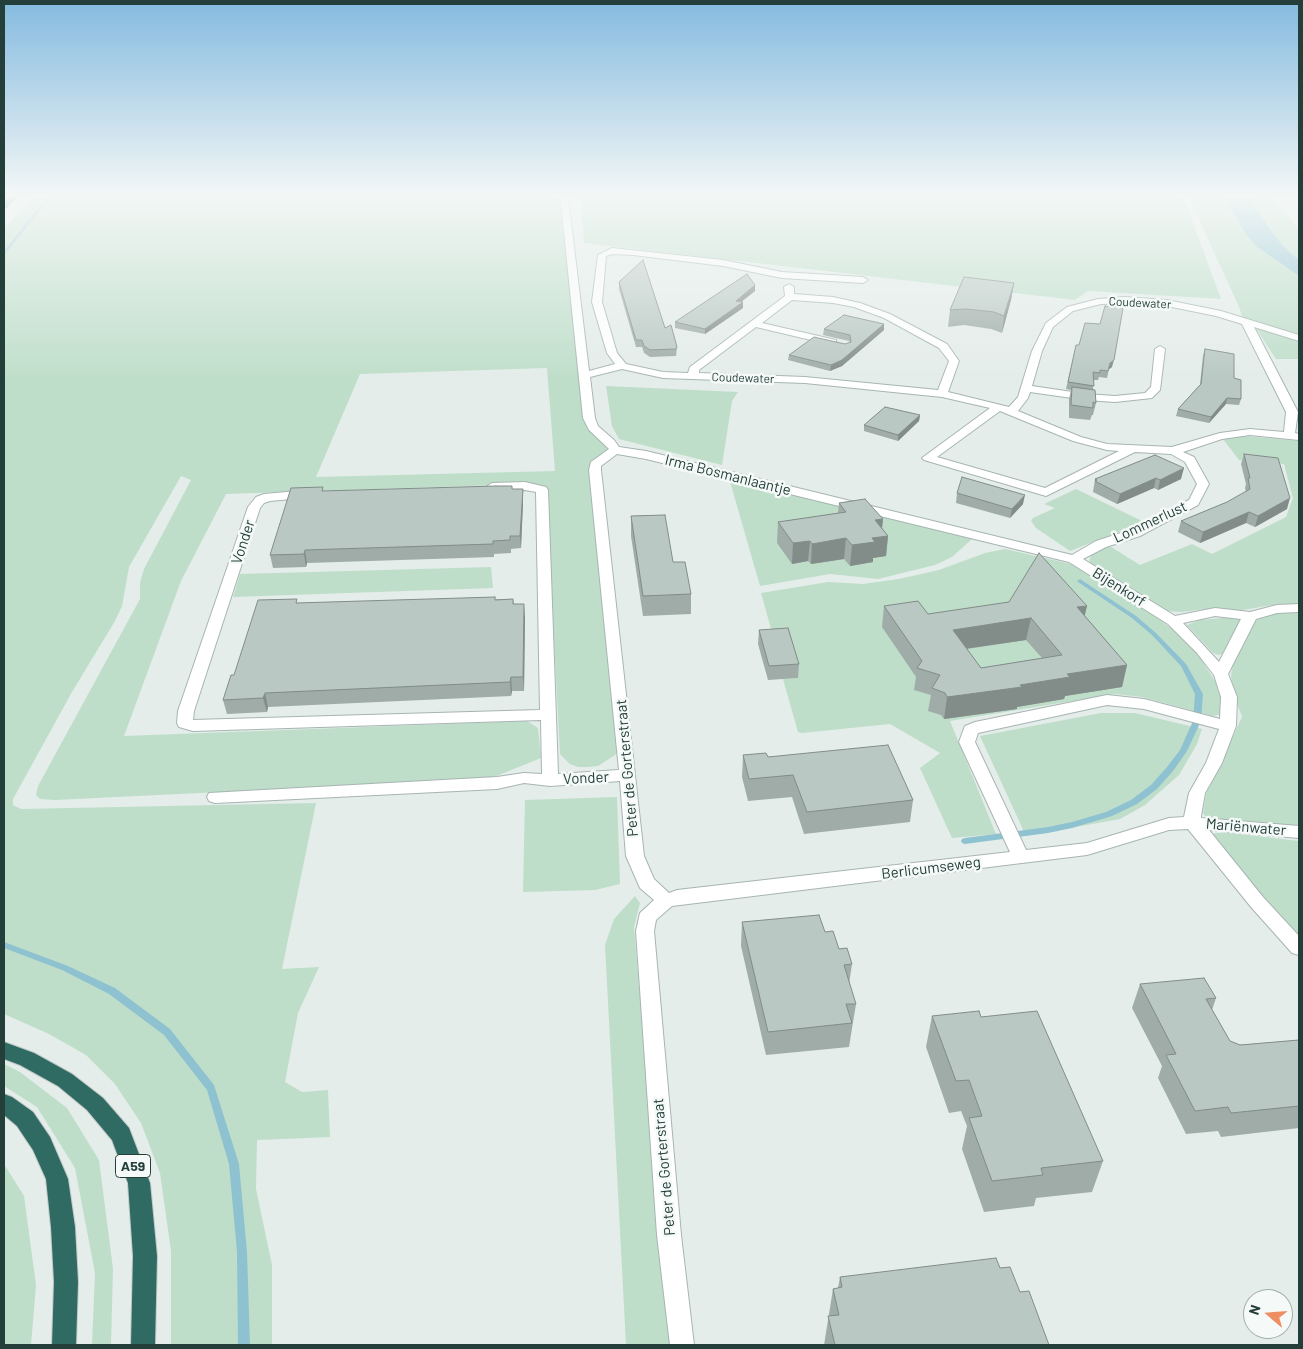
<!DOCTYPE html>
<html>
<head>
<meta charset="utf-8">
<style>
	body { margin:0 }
	#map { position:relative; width:1303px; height:1349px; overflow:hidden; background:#e4edea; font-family:Barlow,sans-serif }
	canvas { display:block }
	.frame { position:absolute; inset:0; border:5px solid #243f3a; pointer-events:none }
	.north { position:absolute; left:1243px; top:1289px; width:50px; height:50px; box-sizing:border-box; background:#f5faf8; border:1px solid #a1afac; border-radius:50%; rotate:288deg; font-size:14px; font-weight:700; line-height:20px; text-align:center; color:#243f3a }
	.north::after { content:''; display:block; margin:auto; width:18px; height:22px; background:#ef8e61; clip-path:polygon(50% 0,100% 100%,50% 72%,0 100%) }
</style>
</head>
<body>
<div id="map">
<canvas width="1303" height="1349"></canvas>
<div class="frame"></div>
<div class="north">N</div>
</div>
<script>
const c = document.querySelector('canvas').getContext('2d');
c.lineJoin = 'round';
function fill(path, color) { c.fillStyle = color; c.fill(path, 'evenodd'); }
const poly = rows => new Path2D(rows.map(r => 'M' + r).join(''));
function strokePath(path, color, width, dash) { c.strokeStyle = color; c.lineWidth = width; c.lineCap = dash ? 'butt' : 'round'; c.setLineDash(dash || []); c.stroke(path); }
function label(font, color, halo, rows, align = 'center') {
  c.font = font + ' Barlow,sans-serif'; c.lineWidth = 5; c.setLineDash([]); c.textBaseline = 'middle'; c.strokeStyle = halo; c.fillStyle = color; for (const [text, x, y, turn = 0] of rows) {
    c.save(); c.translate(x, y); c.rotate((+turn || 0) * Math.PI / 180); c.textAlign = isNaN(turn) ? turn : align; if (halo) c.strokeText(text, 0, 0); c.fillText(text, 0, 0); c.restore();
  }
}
fill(poly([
	[38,193,560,193,583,420,588,429,607,445,607,448,606,452,592,461,589,468,618,753,598,766,588,767,578,767,570,764,560,754,546,488,528,484,226,494,181,581,124,736,527,721,538,728,541,758,489,779,55,800,40,799,36,795,38,786,140,599,140,583,144,569,191,480,181,476,129,567,122,606,115,621,72,692,13,799,13,805,21,809,316,803,282,969,319,967,298,1013,285,1082,302,1092,328,1090,330,1137,257,1140,256,1189,272,1265,272,1345,171,1345,171,1251,160,1173,141,1123,115,1084,86,1055,49,1034,4,1014,4,229],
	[547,368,555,471,316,477,360,374],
	[580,193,1182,193,1221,299,1088,291,1075,300,584,243],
	[1187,193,1222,193,1244,232,1257,247,1299,276,1299,336,1243,319,1239,307],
	[1246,193,1299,193,1299,198,1272,196,1299,230,1299,260,1283,246,1273,233],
	[1255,327,1299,341,1299,359,1276,359],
	[606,386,738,392,732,401,722,465,619,439,612,426],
	[1245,436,1299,441,1299,604,1273,605,1231,612,1205,609,1182,612,1164,611,1089,563,1091,555,1108,545,1140,565,1192,544,1212,554,1286,517,1293,498,1284,464,1239,460,1223,439],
	[729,478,967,537,972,539,952,557,935,565,878,579,830,574,760,586],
	[1076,489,1144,522,1070,551,1036,528,1031,521,1033,518,1055,508,1044,504],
	[1005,549,1071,564,1088,572,1149,611,1177,633,1199,656,1215,681,1224,708,1223,714,1213,716,1142,697,1115,694,950,721,996,834,952,838,920,768,940,753,890,724,802,733,798,732,783,679,797,678,775,643,761,593,828,582,863,584,899,579,939,570,985,553],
	[491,567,493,588,233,597,240,574],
	[1295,612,1299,614,1299,826,1280,826,1216,819,1206,817,1203,813,1206,794,1242,717,1233,692,1231,675,1233,665,1256,621,1263,617,1277,613],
	[1233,617,1242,621,1222,654,1218,655,1213,653,1187,625,1200,620],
	[1101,713,1135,713,1202,729,1197,744,1179,775,1145,805,1120,819,1026,836,980,736],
	[617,797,620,884,595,890,523,892,525,800],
	[1222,832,1299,841,1299,935,1249,881,1212,834],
	[635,896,640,903,634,927,670,1345,626,1345,605,945,614,919],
	[4,1064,20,1072,67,1108,99,1160,113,1269,111,1345,92,1345,95,1273,75,1168,37,1107,4,1086],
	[4,1164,24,1196,36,1285,31,1345,4,1345]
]), '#bedec9');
fill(poly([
	[1222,193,1246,193,1273,233,1283,246,1299,260,1299,276,1257,247,1244,232]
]), '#8ec2d1');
fill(poly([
	[50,193,54,193,5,254,4,254,4,251,50,193],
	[1080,579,1136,616,1156,633,1186,664,1203,694,1201,721,1187,751,1173,771,1157,789,1137,804,1112,816,1072,828,1048,833,965,844,962,843,961,841,962,839,965,838,1048,827,1072,822,1106,812,1131,800,1151,785,1167,767,1180,750,1193,721,1195,694,1181,666,1152,635,1132,618,1078,582,1077,581,1080,579],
	[4,942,68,966,115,988,170,1029,214,1085,239,1164,247,1252,250,1345,238,1345,237,1252,229,1164,207,1090,164,1035,109,994,62,970,4,948,4,942]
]), '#8ec2d1');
const minor = poly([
	[560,193,598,193,594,195,568,197,589,371,615,364,607,353,592,302,598,255,612,248,723,260,782,272,863,277,868,280,863,283,782,278,723,266,633,255,613,254,606,256,602,302,617,353,626,364,663,372,688,373,690,367,785,296,784,287,789,284,794,287,794,294,833,297,860,303,890,314,947,344,959,361,948,392,1009,407,1018,397,1032,351,1046,323,1067,307,1098,299,1124,297,1167,300,1221,311,1299,335,1299,341,1254,327,1298,412,1295,433,1299,434,1299,440,1250,435,1222,439,1183,452,1194,457,1209,484,1198,505,1140,536,1106,547,1083,559,1175,616,1215,608,1250,612,1277,605,1299,604,1299,612,1277,613,1256,619,1228,674,1237,697,1236,726,1222,763,1205,793,1201,816,1201,818,1299,826,1299,838,1209,830,1263,897,1299,936,1299,955,1292,953,1251,907,1188,829,1169,830,1087,855,672,906,656,920,654,931,681,1235,694,1345,670,1345,657,1235,636,931,640,913,654,900,640,888,626,856,620,781,550,786,524,783,497,789,215,803,209,801,207,797,209,793,497,777,524,773,542,774,541,720,193,731,179,727,177,723,178,711,248,507,256,497,264,494,309,490,313,491,315,494,313,497,270,501,264,503,260,508,194,711,193,720,540,710,536,492,525,490,492,491,486,487,492,483,525,482,546,487,548,490,558,774,619,770,589,470,591,462,609,449,589,430,583,418,560,193],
	[792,300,833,303,854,307,884,318,939,348,949,361,938,390,805,377,699,373,699,370,756,327,832,345,836,344,836,340,762,323,792,300],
	[1124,303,1167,306,1216,316,1242,324,1286,412,1284,432,1250,429,1220,433,1172,447,1107,444,1081,437,1018,411,1028,398,1030,392,1086,400,1115,402,1152,398,1160,390,1165,349,1160,346,1155,349,1151,387,1145,393,1115,396,1086,394,1032,386,1042,351,1053,327,1073,311,1101,304,1124,303],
	[622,369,663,378,805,383,942,397,990,408,922,458,924,460,1046,496,1135,452,1171,454,1185,462,1197,484,1189,500,1130,530,1096,541,1072,555,646,451,619,447,614,440,598,426,595,418,590,377,622,369],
	[1000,411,1073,441,1107,450,1119,451,1045,488,937,457,1000,411],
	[617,454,646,459,1069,562,1168,624,1197,653,1214,675,1221,697,1220,719,1144,699,1107,695,975,722,965,726,959,742,1010,852,677,890,669,893,654,879,644,856,601,470,601,466,617,454],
	[1215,616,1241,619,1219,662,1183,623,1215,616],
	[1107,705,1144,709,1219,729,1206,763,1189,793,1184,817,1169,818,1087,843,1026,850,975,742,978,733,1107,705]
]);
const highway = poly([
	[12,193,20,193,7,208,4,208,4,202,12,193],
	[4,1042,34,1053,72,1074,103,1098,129,1128,150,1183,157,1256,155,1345,131,1345,133,1256,128,1183,112,1140,87,1110,58,1086,20,1065,4,1059,4,1042],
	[4,1094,12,1097,33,1112,50,1137,68,1179,75,1227,78,1282,76,1345,52,1345,54,1282,51,1227,46,1179,33,1150,17,1126,4,1115,4,1094]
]);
strokePath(minor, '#a7b5b2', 2);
strokePath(highway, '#c2c9c8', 2);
fill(minor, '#fff');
fill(highway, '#306b63');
fill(poly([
	[619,282,665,328,677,347,676,356,650,357,644,353,642,347,636,347,619,289],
	[1014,283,1011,300,1002,333,991,329,964,325,948,327,950,310],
	[755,285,755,291,741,302,743,302,743,308,705,334,675,328,675,322],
	[884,324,884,330,842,366,830,371,788,360,789,355,850,343,849,341,823,335,824,329],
	[1076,345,1112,367,1109,369,1107,378,1099,377,1098,380,1093,380,1093,390,1096,403,1093,415,1092,415,1090,420,1069,418,1069,399,1071,390,1066,389],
	[1205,349,1234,378,1241,399,1239,405,1226,404,1209,423,1176,416,1178,409,1200,385,1203,355],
	[920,415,919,421,898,441,864,431,864,425],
	[1244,454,1287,509,1255,527,1246,523,1200,543,1178,532,1181,521,1227,502,1246,492,1245,488,1246,484,1241,464],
	[1155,455,1181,479,1158,490,1154,488,1117,504,1093,492,1095,479],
	[323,487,323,491,523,489,523,502,521,548,511,549,511,553,494,554,494,557,307,563,306,567,273,568,270,555],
	[957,493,1023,504,1010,518,956,503],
	[839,503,883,519,882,528,888,536,886,556,873,558,873,562,850,566,844,559,811,564,808,561,792,564,777,543,778,522,838,513],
	[631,516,673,562,691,594,691,614,643,616,631,536],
	[513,599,514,604,525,617,524,691,512,691,511,696,268,707,267,712,227,714,223,700,234,675,298,603],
	[884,606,928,614,1087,606,1084,615,1127,665,1122,687,1065,696,1064,699,1017,707,1017,709,944,719,941,715,928,711,931,695,914,690,916,677,882,627],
	[1026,640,1042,658,981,668,967,649],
	[759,630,799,664,798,678,768,680,758,644],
	[743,755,768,757,913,800,910,822,804,834,792,797,748,801,742,777],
	[742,922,825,932,852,964,849,984,856,1004,849,1047,766,1055,741,946],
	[1140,984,1216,998,1212,1010,1230,1041,1240,1045,1299,1040,1299,1128,1221,1137,1218,1131,1186,1134,1158,1078,1162,1066,1132,1008],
	[932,1016,981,1017,1103,1161,1092,1192,1036,1198,1034,1206,984,1212,962,1149,967,1126,961,1111,949,1113,926,1047],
	[1000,1268,1020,1292,1049,1345,824,1345,833,1289,838,1288,840,1277]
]), '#9faca8');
fill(poly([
	[1014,283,1011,300,1002,333,1004,316],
	[755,285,755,291,736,306,736,301],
	[743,302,743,308,705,334,705,329],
	[884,324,884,330,842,366,830,371,831,365],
	[1114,360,1112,367,1108,370,1110,363],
	[1227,398,1226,404,1209,423,1211,417],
	[920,415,919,421,898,441,898,435],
	[1184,468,1181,479,1158,490,1160,480],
	[1156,478,1154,488,1117,504,1120,494],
	[523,489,523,502,521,548,520,536],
	[1025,495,1023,504,1010,518,1012,509],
	[1290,498,1287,509,1255,527,1258,516],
	[1249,512,1246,523,1200,543,1203,532],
	[883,519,881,537,888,536,886,556,873,558,873,562,850,566,852,545,875,520],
	[846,538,844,559,811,564,812,544],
	[810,541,808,561,792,564,793,543],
	[305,550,307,563,306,567,304,554],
	[524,604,525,617,524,691,523,677],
	[1087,606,1082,627,1077,607],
	[1031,618,1026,640,949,651,953,630],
	[1127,665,1122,687,1065,696,1064,699,1017,707,1017,709,944,719,947,697,1020,685,1067,674],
	[511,677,512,691,511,696,510,682],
	[265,693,268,707,267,712,263,698]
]), '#828c88');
const building = poly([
	[643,260,665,328,671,325,677,347,676,349,650,350,644,346,642,340,636,340,619,282,643,260],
	[747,274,755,285,736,301,743,302,705,329,675,322,747,274],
	[964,277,1014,283,1004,316,994,312,966,309,950,310,964,277],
	[1105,306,1123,308,1114,360,1110,363,1108,371,1100,370,1100,373,1093,372,1094,386,1068,382,1076,345,1079,345,1085,323,1100,324,1105,306],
	[844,315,884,324,842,360,831,365,789,355,814,337,845,344,851,342,850,335,824,329,844,315],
	[1205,349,1234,354,1234,378,1241,380,1241,399,1227,398,1211,417,1178,409,1201,384,1205,349],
	[1072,387,1095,390,1096,403,1093,402,1093,408,1071,405,1072,387],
	[885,407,920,415,898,435,864,425,885,407],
	[1244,454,1278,458,1290,498,1258,516,1249,512,1203,532,1181,521,1227,502,1250,489,1248,478,1250,478,1244,454],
	[1155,455,1184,468,1160,480,1156,478,1120,494,1095,481,1097,480,1095,479,1155,455],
	[962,477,1025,495,1012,509,957,493,962,477],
	[496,486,512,486,512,489,523,489,520,536,510,536,510,540,493,541,493,544,305,550,304,554,270,555,291,488,323,487,322,491,496,486],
	[865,499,883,519,875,520,888,536,872,538,875,542,852,545,846,538,812,544,810,541,793,543,778,522,846,512,839,503,865,499],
	[665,515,673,562,685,562,691,594,643,596,631,516,665,515],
	[1039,553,1087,606,1077,607,1127,665,1067,674,1070,677,1020,685,1022,687,947,697,945,693,932,688,940,675,917,668,922,661,884,606,918,601,928,614,1009,602,1039,553],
	[1031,618,1062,655,981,668,953,630,1031,618],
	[495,597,495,600,513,599,513,604,524,604,523,677,511,677,510,682,265,693,263,698,223,700,231,675,234,675,258,600,297,599,296,603,495,597],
	[788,628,799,664,769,666,759,630,788,628],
	[888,745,913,800,807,812,793,775,749,779,743,755,766,753,768,757,888,745],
	[819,915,825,932,833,931,839,949,847,948,852,964,844,965,856,1004,846,1004,852,1023,768,1032,742,922,819,915],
	[1204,978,1216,998,1206,999,1230,1041,1240,1045,1299,1040,1299,1106,1231,1113,1228,1107,1195,1111,1166,1055,1176,1054,1140,984,1204,978],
	[979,1011,981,1017,1037,1011,1103,1161,1041,1168,1043,1175,992,1181,969,1118,982,1116,969,1080,956,1081,932,1016,979,1011],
	[996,1258,1000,1268,1010,1267,1020,1292,1029,1291,1049,1345,835,1345,828,1316,839,1315,833,1289,842,1287,840,1277,996,1258]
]);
fill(building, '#b9c8c3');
strokePath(building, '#828c88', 1);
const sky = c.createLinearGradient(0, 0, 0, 382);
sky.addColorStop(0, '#84badf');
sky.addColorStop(0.51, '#f3f7f6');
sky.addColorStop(1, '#f3f7f600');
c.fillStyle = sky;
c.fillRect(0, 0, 1303, 382);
label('12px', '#243f3a', '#f5faf8', [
	["Coudewater",1140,303,3],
	["Coudewater",743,378,2]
]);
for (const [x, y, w] of [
	[133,1166,35]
]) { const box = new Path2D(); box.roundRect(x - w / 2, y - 11.5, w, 23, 4); c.fillStyle = '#f5faf8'; c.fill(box); strokePath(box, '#243f3a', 1); }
label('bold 14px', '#243f3a', null, [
	["A59",133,1166]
]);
label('15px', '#243f3a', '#f5faf8', [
	["Irma Bosmanlaantje",728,475,14],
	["Lommerlust",1150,522,-25],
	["Vonder",243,542,-72],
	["Bijenkorf",1119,587,32],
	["Peter de Gorterstraat",627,768,-95],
	["Vonder",586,778,-3],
	["Mariënwater",1246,827,5],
	["Berlicumseweg",931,868,-7],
	["Peter de Gorterstraat",664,1167,-95]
]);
</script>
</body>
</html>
